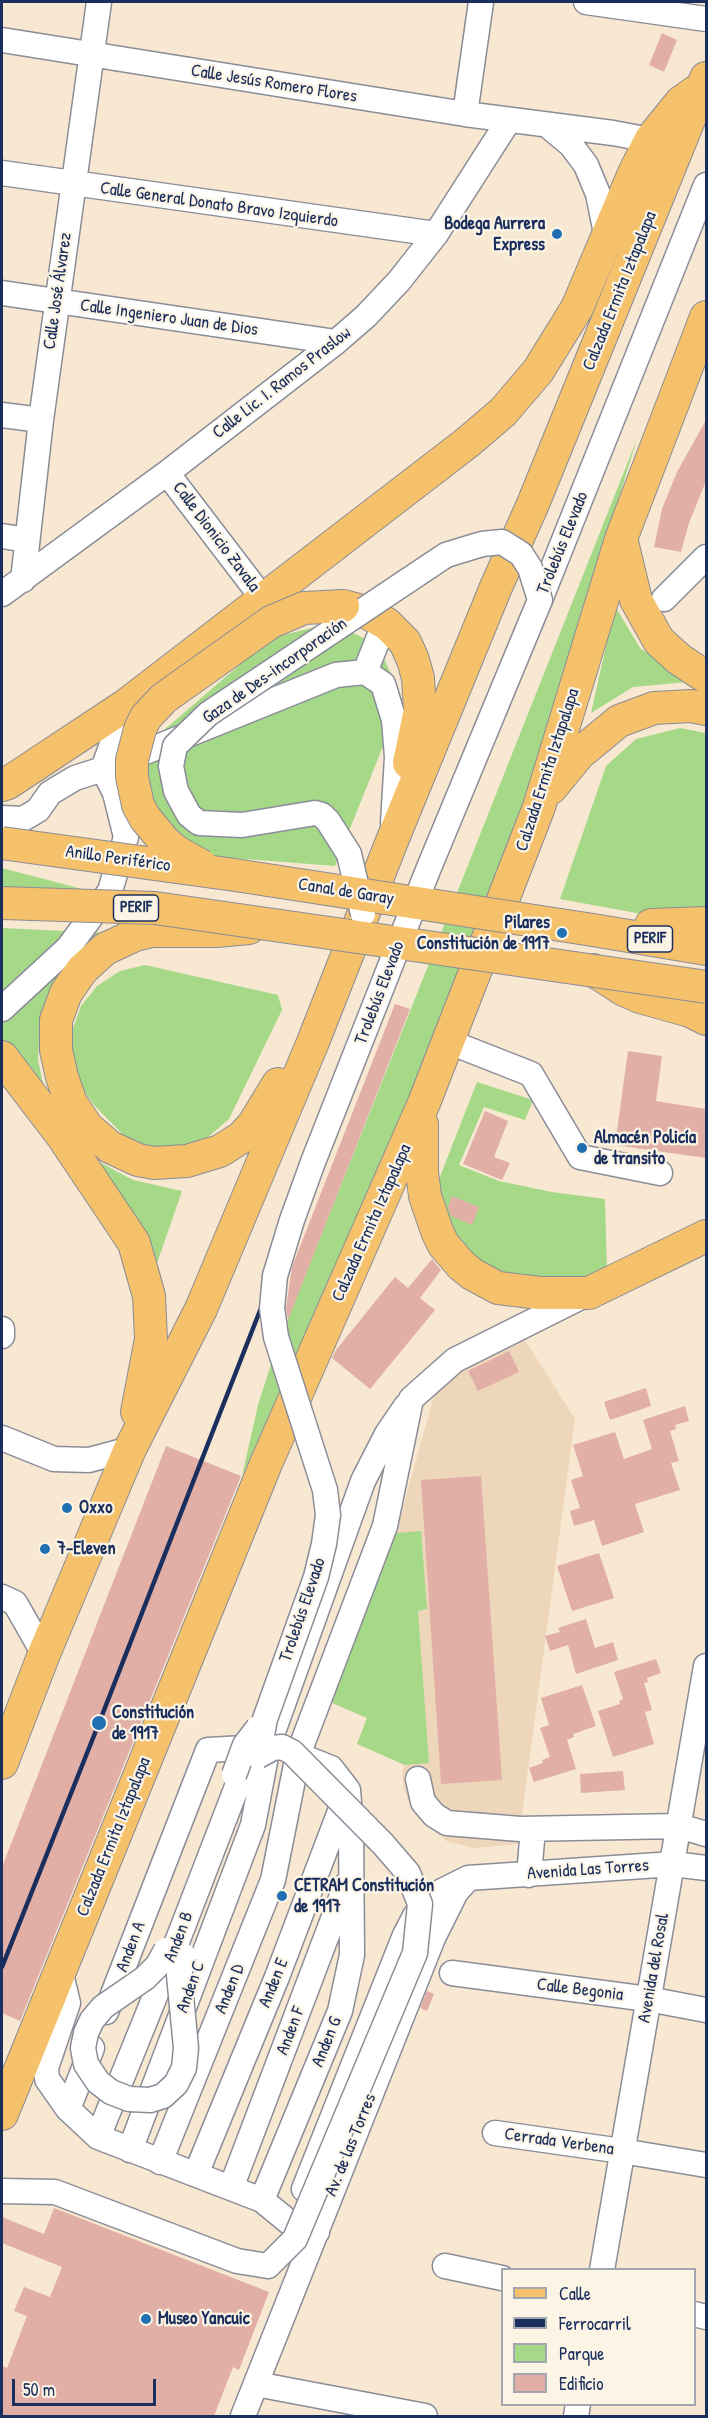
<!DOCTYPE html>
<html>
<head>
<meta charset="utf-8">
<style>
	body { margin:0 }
	#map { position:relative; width:708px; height:2418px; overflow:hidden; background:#f8e8d1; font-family:"Patrick Hand",sans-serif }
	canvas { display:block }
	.frame { position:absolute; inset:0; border:3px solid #1b2f5e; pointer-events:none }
	.legend { position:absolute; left:501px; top:2268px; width:195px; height:138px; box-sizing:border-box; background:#fcf5e5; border:2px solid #a2a6af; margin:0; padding:8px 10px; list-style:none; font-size:18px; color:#1b2f5e }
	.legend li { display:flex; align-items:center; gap:12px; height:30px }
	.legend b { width:30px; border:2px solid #a2a6af }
	.scale { position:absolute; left:12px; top:2379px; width:144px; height:27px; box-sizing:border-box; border:3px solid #1b2f5e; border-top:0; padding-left:8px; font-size:18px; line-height:21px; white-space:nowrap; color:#1b2f5e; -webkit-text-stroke:4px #fcf5e5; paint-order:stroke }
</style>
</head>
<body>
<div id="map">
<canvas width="708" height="2418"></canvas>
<div class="frame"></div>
<ul class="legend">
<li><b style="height:8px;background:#f5c16b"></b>Calle</li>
<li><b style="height:8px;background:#1b2f5e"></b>Ferrocarril</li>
<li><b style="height:16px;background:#a5d988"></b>Parque</li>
<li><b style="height:16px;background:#e1afa5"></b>Edificio</li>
</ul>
<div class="scale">50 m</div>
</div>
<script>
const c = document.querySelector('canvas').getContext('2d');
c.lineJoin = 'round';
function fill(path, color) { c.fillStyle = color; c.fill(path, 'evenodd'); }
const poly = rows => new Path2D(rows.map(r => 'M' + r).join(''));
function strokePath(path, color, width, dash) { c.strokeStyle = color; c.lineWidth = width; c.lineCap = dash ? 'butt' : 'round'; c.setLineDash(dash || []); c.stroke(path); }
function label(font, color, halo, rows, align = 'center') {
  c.font = font + ' "Patrick Hand",sans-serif'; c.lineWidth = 4.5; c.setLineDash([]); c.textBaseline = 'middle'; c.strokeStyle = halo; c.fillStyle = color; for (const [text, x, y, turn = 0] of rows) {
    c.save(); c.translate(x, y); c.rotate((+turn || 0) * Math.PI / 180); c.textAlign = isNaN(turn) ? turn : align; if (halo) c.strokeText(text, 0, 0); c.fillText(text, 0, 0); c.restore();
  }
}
fill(poly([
	[525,1340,575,1419,518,1844,475,1848,448,1842,422,1821,408,1800,404,1789,402,1777,404,1765,357,1744,367,1718,330,1702,396,1533,433,1399,442,1385,453,1375]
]), '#eed6bb');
fill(poly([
	[637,439,513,841,382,1165,242,1476,258,1405,276,1349],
	[615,606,640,648,687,682,633,687,591,713],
	[332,623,378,645,402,699,335,866,207,856,181,844,149,798,145,770,150,742,271,638],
	[680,728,706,733,706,921,680,921,560,899,606,766,636,739],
	[2,868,120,899,2,896],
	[2,928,107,933,53,986,40,1022,38,1060,46,1097,2,1044],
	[145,965,278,995,282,1010,229,1119,208,1137,182,1147,153,1148,127,1139,94,1105,78,1083,71,1058,72,1031,81,1006,97,986,120,971],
	[477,1082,533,1100,525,1120,484,1107,459,1165,499,1181,552,1192,605,1199,607,1272,574,1280,532,1284,477,1270,432,1197],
	[88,1156,133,1180,182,1191,155,1269],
	[421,1531,427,1609,418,1611,429,1763,405,1765,357,1744,367,1718,330,1702,396,1533]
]), '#a5d988');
fill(poly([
	[662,33,677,40,664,72,649,65],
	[706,420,706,481,689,523,681,552,654,547,662,509,677,472],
	[395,1004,410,1009,288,1320,286,1308,292,1267],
	[628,1051,662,1056,656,1101,706,1109,706,1158,615,1145],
	[485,1111,508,1121,494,1157,510,1163,502,1180,463,1164],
	[452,1196,479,1207,472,1225,451,1216,448,1207],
	[432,1259,441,1270,420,1298,435,1310,370,1389,332,1358,336,1350,395,1277,408,1288],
	[509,1351,519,1372,478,1391,468,1371],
	[646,1388,651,1406,610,1420,604,1402],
	[685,1406,689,1421,675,1425,676,1429,670,1431,679,1461,671,1463,680,1490,635,1504,644,1532,602,1546,594,1520,574,1526,570,1511,580,1508,571,1480,583,1476,573,1445,615,1432,624,1459,652,1449,643,1420],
	[166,1446,241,1476,20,2021,2,2013,2,1867],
	[481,1476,502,1780,441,1784,421,1480],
	[599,1553,614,1598,572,1611,557,1566],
	[586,1619,595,1648,613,1642,618,1660,576,1674,568,1645,550,1651,545,1636,560,1632,558,1628],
	[656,1659,661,1673,647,1678,648,1682,644,1683,652,1710,645,1712,654,1744,613,1757,598,1711,620,1704,619,1701,623,1699,614,1672],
	[582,1685,596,1726,573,1734,574,1737,567,1740,576,1769,534,1782,529,1768,543,1763,542,1760,550,1757,540,1728,549,1725,541,1698],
	[623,1771,625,1790,581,1793,580,1774],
	[427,1991,434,1994,427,2011,420,2008],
	[54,2208,269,2292,239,2370,233,2367,214,2416,2,2416,2,2366,7,2368,27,2316,14,2311,24,2287,50,2297,62,2267,2,2243,2,2217,44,2234]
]), '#e1afa5');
const minor = poly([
	[586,2,706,19],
	[2,40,465,114,613,133,666,143],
	[465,114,481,2],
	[547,125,571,145,586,165,598,194,607,238],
	[2,173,436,234],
	[2,293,336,342],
	[2,415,41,420],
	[167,473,264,600],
	[2,536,27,540],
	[23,580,41,420,99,2],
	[2,594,167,473,336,342,366,316,399,281,436,234,509,120],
	[664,599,706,557],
	[540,600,706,185],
	[385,622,365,672,383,684,394,720,397,757,393,823],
	[2,818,23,819,38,810,50,793,75,778,103,769,336,675,365,672],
	[2,1009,68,948,110,891,126,837,115,793,103,769,126,705],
	[447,1041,531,1074,580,1157,660,1173],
	[2,1329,2,1336],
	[2,1438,54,1459,89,1460,130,1449],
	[2,1597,15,1603,44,1654],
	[418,1779,423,1802,434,1815,447,1823,520,1829,679,1826,706,1834],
	[529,1875,533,1829],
	[60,1970,68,2003,46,2068,47,2079,68,2109,98,2137,262,2200,290,2223,317,2232],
	[452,1973,648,1999,706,2010],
	[106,2012,208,1750,263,1747],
	[68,2109,92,2048],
	[495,2133,622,2151,706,2165],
	[98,2137,177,1942,246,1763,252,1758],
	[130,2150,253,1825,268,1746,363,1481,387,1434,406,1406],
	[160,2162,273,1880,298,1755,385,1526,411,1399,455,1360,587,1294],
	[196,2174,277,1977,345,1798],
	[231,2188,346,1885],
	[304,2189,405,1935,415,1916,438,1893,468,1878,673,1864,706,1868],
	[262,2200,340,2011,352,1955,351,1828,348,1790,331,1768,298,1755],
	[445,2266,502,2278],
	[602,2270,706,1666],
	[694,2314,706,2317],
	[256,2384,425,2416],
	[243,2416,433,1938,456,1892,467,1880],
	[576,2416,578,2404]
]);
const major = poly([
	[622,542,636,600,659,641,679,659,706,677],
	[343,606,366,612,387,624,405,642,413,660,418,678,420,710,409,763],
	[2,785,8,783,126,705,468,442,503,412,538,371,577,308,634,173,651,139,681,102,695,92],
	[551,788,579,754,619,721,654,708,691,706,706,709],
	[651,925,706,923],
	[249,928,216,931,152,931,135,935,105,949,82,970,66,993,56,1020,56,1050,62,1077,71,1103,87,1127,110,1147,138,1160,154,1163,187,1161,220,1151,242,1137,253,1125,278,1084],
	[593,930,706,949],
	[593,970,624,990,640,997,690,1011,706,1019],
	[2,1057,63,1137,134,1243,149,1296,151,1339,137,1412],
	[422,1124,422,1172,425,1196,437,1231,443,1244,461,1265,472,1274,498,1288,540,1293,589,1293,706,1236],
	[2,1763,44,1654,130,1449,201,1309,313,1042,392,841,496,587,533,504,706,78],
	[2,2114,265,1466,424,1103,539,807,621,539,706,317]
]);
strokePath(minor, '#8a8c98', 27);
strokePath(major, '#8a8c98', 34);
strokePath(minor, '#fff', 24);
strokePath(major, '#f5c16b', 32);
strokePath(poly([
	[2,1967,99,1723,268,1290,317,1171]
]), '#1b2f5e', 4.5);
const minorBridge = poly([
	[258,1756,265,1719,316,1577,324,1544,328,1515,325,1490,276,1337,272,1308,275,1276,292,1220,313,1162,428,870,540,600,530,568,521,554,502,542,482,544,446,555,208,714,175,746,171,766,176,791,189,815,199,823,242,825,315,813,322,815,328,821,349,854,363,914],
	[234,1775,245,1745,258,1728],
	[166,1950,158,1965,145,1978,103,2007,92,2020,86,2033,83,2048,86,2064,98,2082,111,2092,129,2099,150,2100,163,2096,176,2084,184,2068,186,2048,179,1975,184,1956],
	[2,2191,55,2192,237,2261,268,2266,295,2239,415,1953,420,1904,408,1873,383,1844,292,1752,282,1747,273,1748,258,1756]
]);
const majorBridge = poly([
	[2,843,235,875,593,930],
	[202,866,177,852,165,842,145,818,138,805,132,777,132,760,140,729,146,717,164,698,271,622,304,608,343,606],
	[2,903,155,908,706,987]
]);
strokePath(minorBridge, '#8a8c98', 27, []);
strokePath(majorBridge, '#8a8c98', 34, []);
strokePath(minorBridge, '#fff', 24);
strokePath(majorBridge, '#f5c16b', 32);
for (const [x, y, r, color] of [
	[557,234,6,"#1f6fb2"],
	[562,933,6,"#1f6fb2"],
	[582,1148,6,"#1f6fb2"],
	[67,1508,6,"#1f6fb2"],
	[45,1549,6,"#1f6fb2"],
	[99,1723,8,"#1f6fb2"],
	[282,1896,6,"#1f6fb2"],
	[146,2319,6,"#1f6fb2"]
]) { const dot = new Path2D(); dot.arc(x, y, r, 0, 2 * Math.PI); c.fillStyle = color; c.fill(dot); strokePath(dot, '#fcf5e5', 2); }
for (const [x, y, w] of [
	[136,908,45],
	[650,939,45]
]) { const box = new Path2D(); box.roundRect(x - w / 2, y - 13, w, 26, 4.5); c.fillStyle = '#fcf5e5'; c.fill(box); strokePath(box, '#1b2f5e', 1.5); }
label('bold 16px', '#1b2f5e', null, [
	["PERIF",136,908],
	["PERIF",650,939]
]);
label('18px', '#1b2f5e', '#fcf5e5', [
	["Calle Jesús Romero Flores",274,84,9],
	["Calle General Donato Bravo Izquierdo",219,205,8],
	["Calle José Álvarez",58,291,-82],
	["Calzada Ermita Iztapalapa",620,291,-68],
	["Calle Ingeniero Juan de Dios",169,318,8],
	["Calle Lic. I. Ramos Praslow",282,383,-38],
	["Calle Dionicio Zavala",216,537,53],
	["Trolebús Elevado",563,543,-68],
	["Gaza de Des-incorporación",275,671,-35],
	["Calzada Ermita Iztapalapa",548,770,-72],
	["Anillo Periférico",118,859,8],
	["Canal de Garay",346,892,9],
	["Trolebús Elevado",380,993,-69],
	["Calzada Ermita Iztapalapa",372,1223,-66],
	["Trolebús Elevado",303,1610,-71],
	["Calzada Ermita Iztapalapa",114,1837,-68],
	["Avenida Las Torres",588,1870,-4],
	["Anden B",179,1937,-69],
	["Anden A",131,1947,-69],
	["Avenida del Rosal",654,1968,-80],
	["Anden E",274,1983,-68],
	["Anden C",191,1987,-70],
	["Anden D",230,1989,-68],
	["Calle Begonia",580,1990,7],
	["Anden F",291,2031,-69],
	["Anden G",327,2042,-68],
	["Cerrada Verbena",559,2142,8],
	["Av. de las Torres",351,2145,-68]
]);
label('bold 18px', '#1b2f5e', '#fcf5e5', [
	["Bodega Aurrera",545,224,"right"],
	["Express",545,245,"right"],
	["Pilares",550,923,"right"],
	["Constitución de 1917",550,944,"right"],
	["Almacén Policía",594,1138],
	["de transito",594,1159],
	["Oxxo",79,1508],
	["7-Eleven",57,1549],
	["Constitución",112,1713],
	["de 1917",112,1734],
	["CETRAM Constitución",294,1886],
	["de 1917",294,1907],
	["Museo Yancuic",158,2319]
], 'left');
</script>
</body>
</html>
